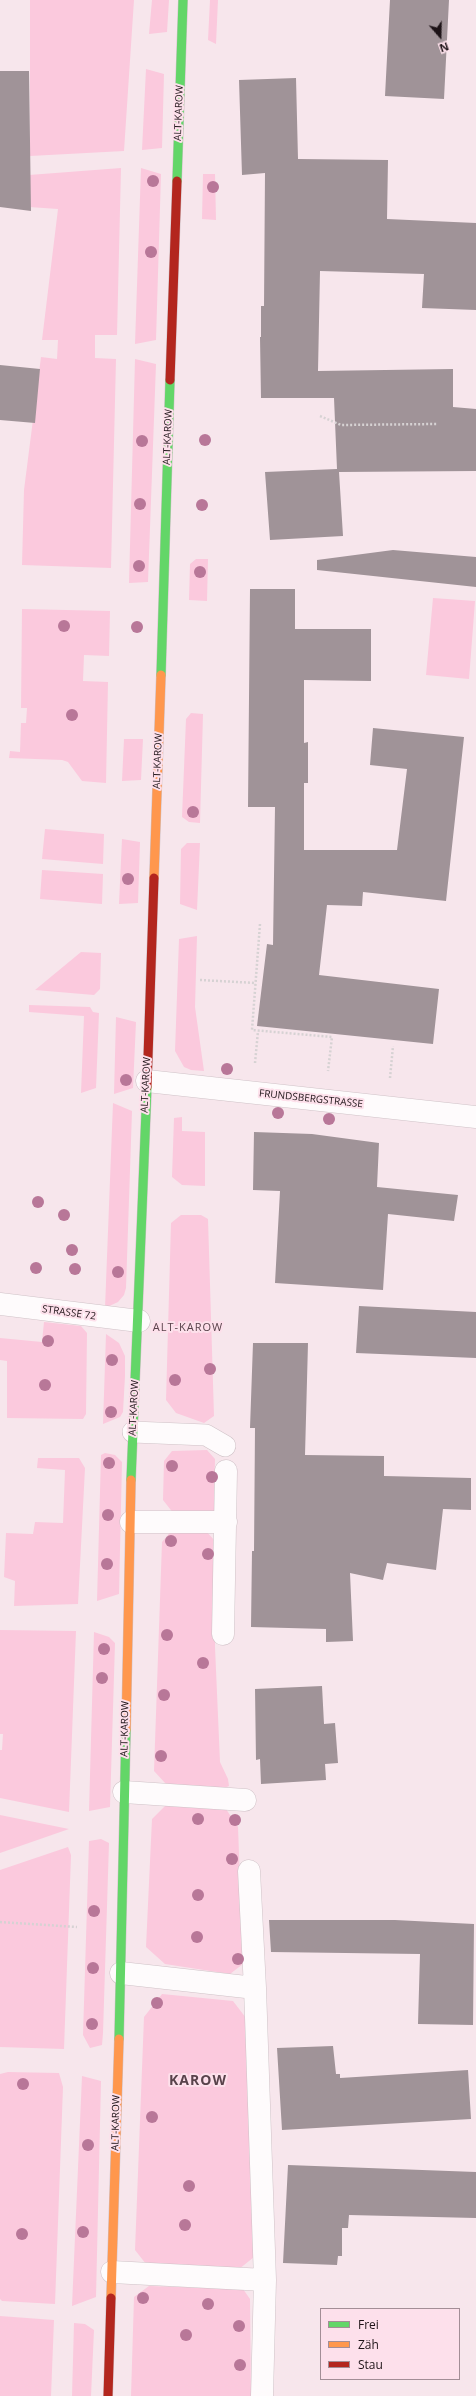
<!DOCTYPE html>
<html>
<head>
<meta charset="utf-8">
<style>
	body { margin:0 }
	#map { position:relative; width:476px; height:2396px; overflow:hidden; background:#f7e6ec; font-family:"Open Sans",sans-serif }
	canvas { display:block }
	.legend { position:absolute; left:320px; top:2308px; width:140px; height:72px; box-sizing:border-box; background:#fde0eb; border:1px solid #a38e96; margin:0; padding:5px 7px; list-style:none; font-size:12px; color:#1d1317 }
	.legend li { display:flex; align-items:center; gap:8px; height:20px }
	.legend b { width:20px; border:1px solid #a38e96 }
	.north { position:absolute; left:420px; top:16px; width:40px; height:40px; -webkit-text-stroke:3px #fde0eb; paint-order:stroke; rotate:160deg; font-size:11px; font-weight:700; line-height:16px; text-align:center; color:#1d1317 }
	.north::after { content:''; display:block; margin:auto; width:14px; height:18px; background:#1d1317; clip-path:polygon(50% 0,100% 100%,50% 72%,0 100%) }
</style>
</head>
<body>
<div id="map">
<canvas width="476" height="2396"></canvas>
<ul class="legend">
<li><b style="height:5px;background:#63d668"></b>Frei</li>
<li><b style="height:5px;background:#ff974d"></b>Zäh</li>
<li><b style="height:5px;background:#b3261e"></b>Stau</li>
</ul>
<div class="north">N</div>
</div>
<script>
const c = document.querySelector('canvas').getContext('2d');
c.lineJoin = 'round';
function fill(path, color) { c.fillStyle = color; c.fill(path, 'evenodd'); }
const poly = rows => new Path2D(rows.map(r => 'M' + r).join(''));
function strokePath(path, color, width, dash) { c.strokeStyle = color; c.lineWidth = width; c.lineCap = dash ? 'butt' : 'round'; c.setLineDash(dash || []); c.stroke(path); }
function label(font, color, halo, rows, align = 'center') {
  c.font = font + ' "Open Sans",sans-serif'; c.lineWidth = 4; c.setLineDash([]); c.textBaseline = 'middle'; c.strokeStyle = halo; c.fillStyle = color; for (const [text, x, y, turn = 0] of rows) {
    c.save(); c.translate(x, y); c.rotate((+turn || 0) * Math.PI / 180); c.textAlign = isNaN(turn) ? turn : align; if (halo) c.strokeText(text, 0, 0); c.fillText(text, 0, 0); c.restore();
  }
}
fill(poly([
	[30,0,134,0,124,151,30,156],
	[152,0,169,0,167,32,149,34],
	[210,0,218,0,216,44,208,40],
	[146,69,164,74,162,148,142,150],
	[121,168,117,335,95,335,95,358,116,359,111,568,22,565,24,490,41,357,57,359,58,340,42,340,58,209,29,207,29,175],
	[141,168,161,174,156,340,135,344],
	[203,174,215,174,216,220,202,219],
	[135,359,156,364,148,582,129,583],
	[196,559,208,559,207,601,189,600,190,564],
	[433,598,475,601,469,679,426,675],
	[22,609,110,611,109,656,84,655,83,681,108,682,106,783,82,781,68,762,62,760,9,758,10,751,20,752,21,723,26,723,27,708,21,708],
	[191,713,203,714,200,823,189,822,182,817,186,719],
	[124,739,143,739,141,780,122,781],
	[45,829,104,834,103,864,42,859],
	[122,839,140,842,138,903,119,904],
	[187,843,200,843,197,910,180,904,181,849],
	[42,870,103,874,102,904,40,899],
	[197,936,195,1007,204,1071,191,1070,184,1067,175,1051,179,939],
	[81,952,101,953,100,989,94,995,35,990],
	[29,1005,90,1007,93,1012,99,1013,96,1088,81,1093,84,1016,29,1012],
	[116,1017,136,1022,133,1088,114,1094],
	[113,1103,132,1111,126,1288,124,1295,118,1302,105,1308],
	[182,1117,182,1131,205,1132,205,1186,182,1185,172,1177,174,1118],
	[181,1215,201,1215,208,1219,214,1416,204,1423,176,1413,166,1400,171,1223],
	[44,1322,81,1326,87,1333,86,1414,83,1419,7,1418,7,1361,0,1360,0,1338,42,1342],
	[106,1334,119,1343,125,1356,125,1376,123,1412,120,1417,103,1424],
	[207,1450,215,1459,214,1516,174,1514,163,1500,164,1461,172,1451],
	[105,1453,115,1455,122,1462,119,1594,97,1601,101,1455],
	[38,1458,79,1458,85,1468,78,1604,14,1606,15,1581,4,1577,6,1533,33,1534,35,1522,63,1523,65,1470,37,1468],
	[173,1529,205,1530,216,1542,215,1647,220,1762,228,1779,229,1786,222,1789,166,1784,154,1771,162,1542],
	[0,1630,76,1631,69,1812,0,1798,0,1750,2,1750,3,1734,0,1734],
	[94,1632,109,1637,115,1643,110,1807,89,1811],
	[166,1805,226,1809,238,1827,243,1964,230,1974,165,1964,146,1947,152,1819],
	[0,1815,69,1829,0,1853],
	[101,1839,109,1843,103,2033,102,2045,90,2048,83,2035,89,1841],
	[68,1847,71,1855,64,2049,0,2047,0,1870],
	[162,1994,233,2001,246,2018,254,2257,239,2269,146,2264,135,2250,144,2017],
	[8,2072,59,2073,63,2087,55,2304,2,2301,0,2299,0,2074],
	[82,2076,101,2081,96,2297,72,2306],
	[149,2286,243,2289,250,2299,251,2396,131,2396,134,2297],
	[0,2316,54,2320,51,2396,0,2396],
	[74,2323,85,2324,94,2330,91,2396,72,2396]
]), '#fbc9dd');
fill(poly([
	[390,0,449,0,444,99,385,96],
	[0,71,29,71,31,211,0,207],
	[296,78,298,159,388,160,387,219,476,223,476,310,422,308,424,274,320,271,318,371,453,369,453,407,476,409,476,471,339,472,343,536,270,540,265,472,337,469,334,398,261,398,260,337,261,337,261,306,264,306,265,173,242,175,239,80],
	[0,365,40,369,35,423,0,420],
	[393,550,476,557,476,587,317,570,317,560],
	[250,589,295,589,295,629,371,629,371,681,304,680,304,743,308,742,308,783,304,783,304,850,397,850,407,769,370,765,373,728,464,737,446,901,363,892,362,906,327,905,319,975,439,989,433,1044,257,1026,267,944,273,945,275,807,248,807],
	[254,1132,312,1134,379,1143,377,1187,458,1195,454,1221,388,1214,383,1290,275,1283,280,1191,253,1190],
	[359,1306,476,1312,476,1358,356,1353],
	[253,1343,308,1343,305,1455,384,1456,384,1476,471,1478,471,1510,443,1509,436,1570,387,1563,383,1580,350,1573,353,1641,326,1642,326,1629,251,1627,252,1551,254,1551,255,1428,250,1428],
	[322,1686,324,1724,335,1723,338,1763,325,1764,326,1780,261,1784,260,1759,256,1760,255,1689],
	[269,1920,395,1920,474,1924,473,2025,418,2024,420,1954,271,1952],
	[333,2046,336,2074,340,2074,340,2078,468,2070,471,2119,282,2130,277,2048],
	[288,2165,476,2172,476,2218,349,2215,348,2228,342,2228,342,2256,338,2256,337,2265,283,2263]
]), '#a09398');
const lane = poly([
	[133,1432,206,1435,225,1446]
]);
const street = poly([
	[147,1081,476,1117],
	[0,1304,139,1321],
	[131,1522,226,1522],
	[223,1634,226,1471],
	[124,1792,245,1800],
	[249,1871,255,1988,265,2280,262,2396],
	[121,1973,255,1988],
	[112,2272,265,2280]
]);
const fast = poly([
	[177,181,183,0],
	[161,675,170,380],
	[131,1480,147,1087],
	[119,2039,126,1730]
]);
const slow = poly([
	[154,878,161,675],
	[126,1730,131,1480],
	[111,2298,119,2039]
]);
const jam = poly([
	[170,380,177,181],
	[147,1087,154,878],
	[108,2396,111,2298]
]);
strokePath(lane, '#cfc2c7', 22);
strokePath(street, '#cfc2c7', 23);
strokePath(fast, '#cfc2c7', 10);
strokePath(slow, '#cfc2c7', 10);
strokePath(jam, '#cfc2c7', 10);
strokePath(poly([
	[320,416,341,425,437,424],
	[260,924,252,1030,332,1037,328,1071],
	[200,980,256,983],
	[255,1063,258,1031],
	[390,1078,393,1046],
	[0,1922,77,1927]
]), '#d6d2d3', 2.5, [2, 2]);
strokePath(lane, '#fefbfc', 21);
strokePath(street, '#fefbfc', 22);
strokePath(fast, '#63d668', 9);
strokePath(slow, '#ff974d', 9);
strokePath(jam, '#b3261e', 9);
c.fillStyle = '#b87798';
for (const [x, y] of [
	[153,181],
	[213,187],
	[151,252],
	[205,440],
	[142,441],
	[140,504],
	[202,505],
	[139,566],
	[200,572],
	[64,626],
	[137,627],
	[72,715],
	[193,812],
	[128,879],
	[227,1069],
	[126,1080],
	[278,1113],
	[329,1119],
	[38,1202],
	[64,1215],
	[72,1250],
	[36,1268],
	[75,1269],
	[118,1272],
	[48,1341],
	[112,1360],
	[210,1369],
	[175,1380],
	[45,1385],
	[111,1412],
	[109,1463],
	[172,1466],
	[212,1477],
	[108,1515],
	[171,1541],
	[208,1554],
	[107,1564],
	[167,1635],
	[104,1649],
	[203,1663],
	[102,1678],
	[164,1695],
	[161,1756],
	[198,1819],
	[235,1820],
	[232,1859],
	[198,1895],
	[94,1911],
	[197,1937],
	[238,1959],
	[93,1968],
	[157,2003],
	[92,2024],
	[23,2084],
	[152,2117],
	[88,2145],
	[189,2186],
	[185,2225],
	[83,2232],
	[22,2234],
	[143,2298],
	[208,2304],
	[239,2326],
	[186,2335],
	[240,2365]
]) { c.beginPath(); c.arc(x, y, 6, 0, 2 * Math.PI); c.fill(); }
label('10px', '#1d1317', '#fde0eb', [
	["ALT-KAROW",179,113,-88],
	["ALT-KAROW",168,437,-88],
	["ALT-KAROW",158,761,-88],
	["ALT-KAROW",146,1085,-87],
	["FRUNDSBERGSTRASSE",311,1099,6],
	["STRASSE 72",69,1313,8],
	["ALT-KAROW",134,1408,-87],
	["ALT-KAROW",125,1729,-89],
	["ALT-KAROW",116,2123,-89]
]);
c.letterSpacing = '1px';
label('11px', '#59424b', '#fde0eb', [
	["ALT-KAROW",188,1328]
]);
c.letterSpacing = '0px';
c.letterSpacing = '1px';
label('bold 14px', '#59424b', '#fde0eb', [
	["KAROW",198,2081]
]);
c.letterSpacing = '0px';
</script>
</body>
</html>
